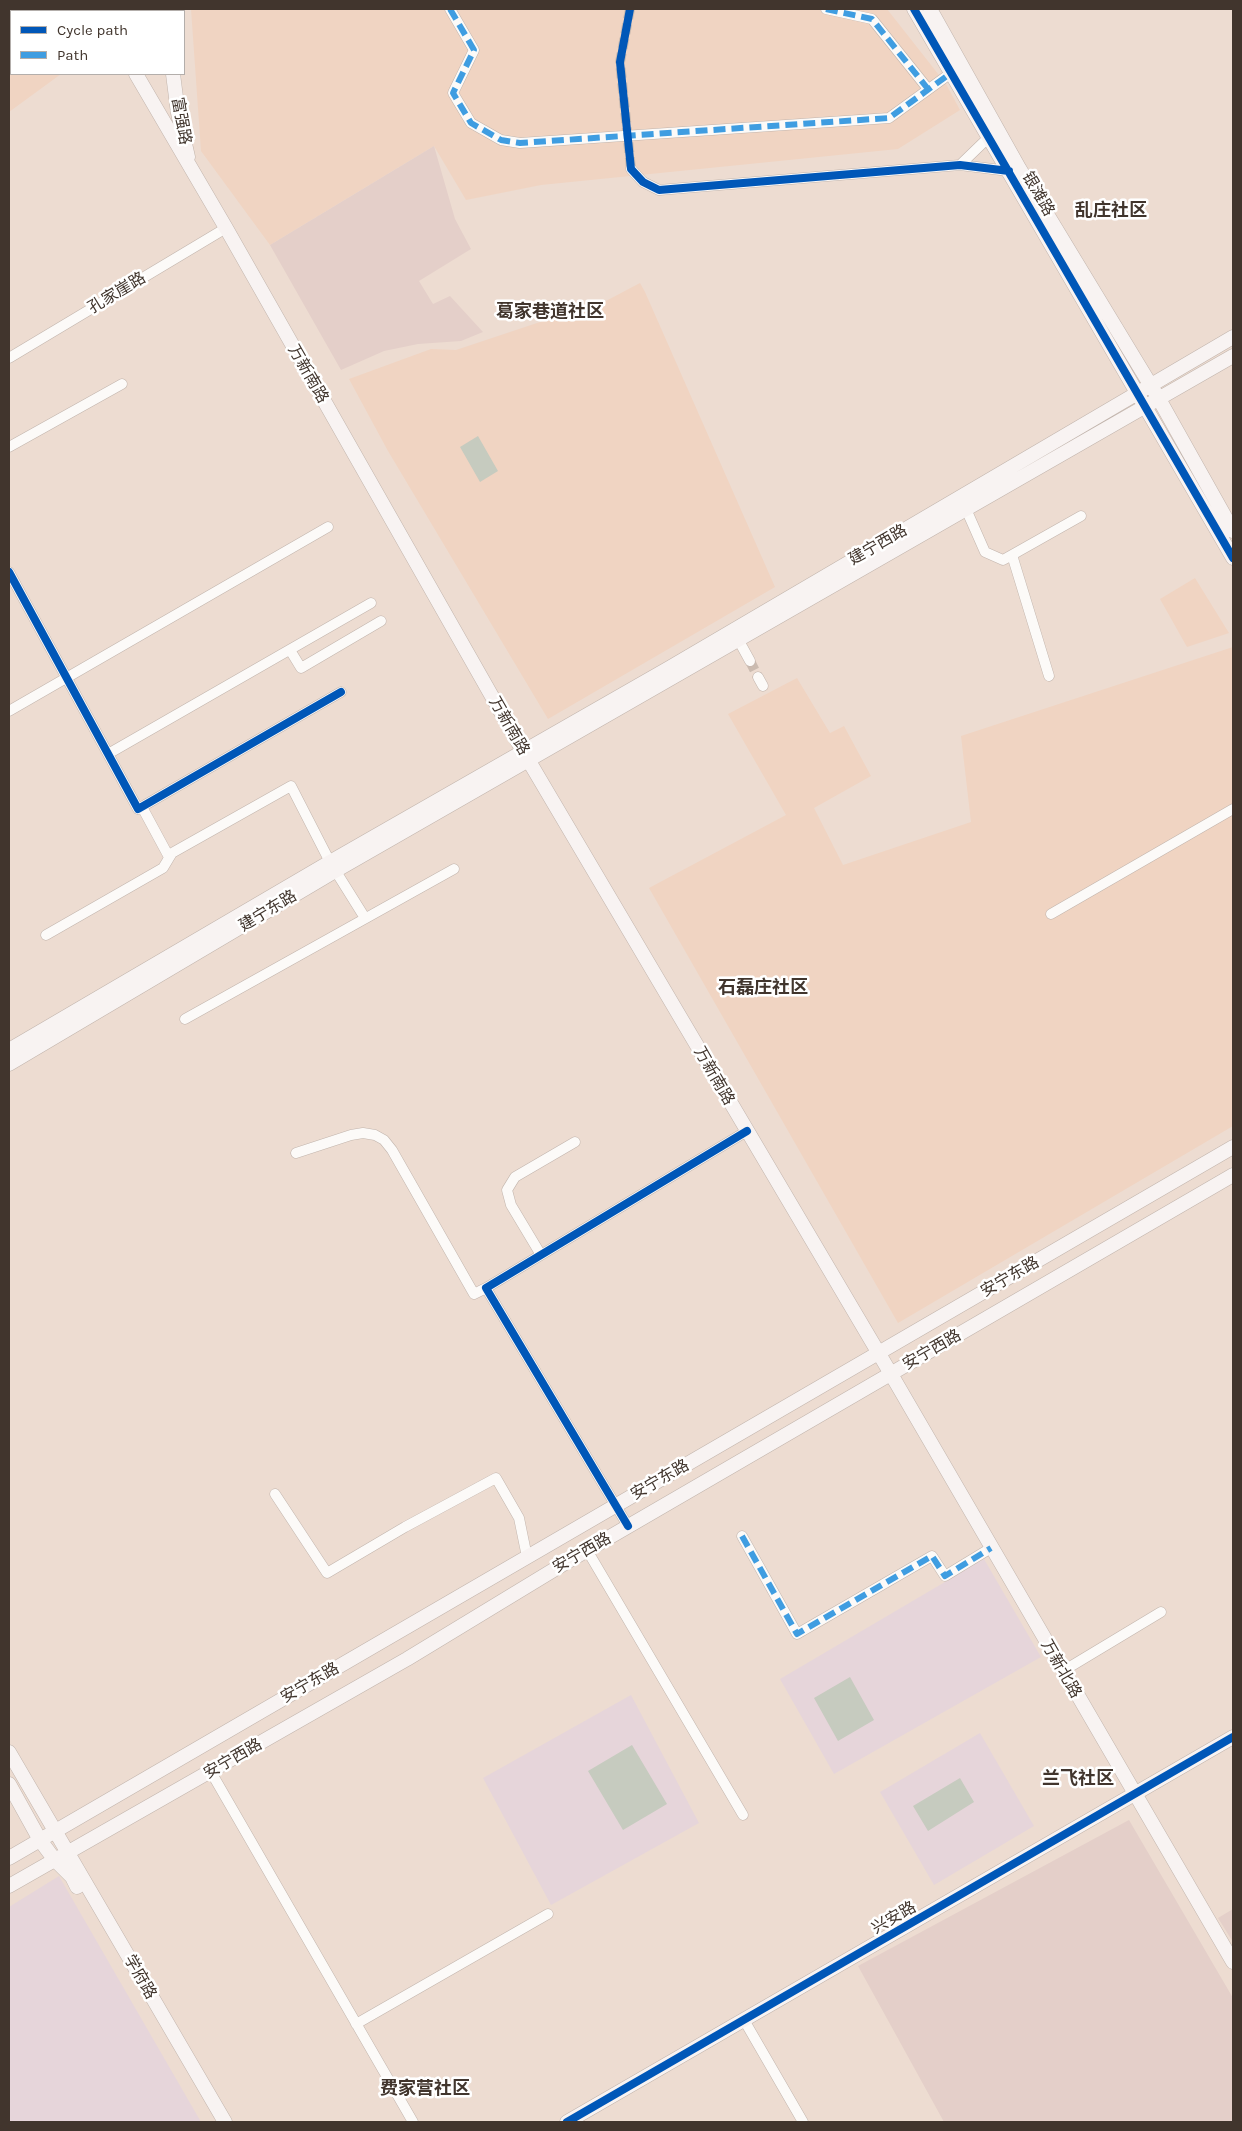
<!DOCTYPE html>
<html>
<head>
<meta charset="utf-8">
<style>
	body { margin:0 }
	#map { position:relative; width:1242px; height:2131px; overflow:hidden; background:#eddcd1; font-family:Karla,sans-serif }
	canvas { display:block }
	.frame { position:absolute; inset:0; border:10px solid #41352d; pointer-events:none }
	.legend { position:absolute; left:10px; top:10px; width:175px; height:65px; box-sizing:border-box; background:#fff; border:1px solid #b3aeab; margin:0; padding:6px 9px; list-style:none; font-size:15px; color:#41352d }
	.legend li { display:flex; align-items:center; gap:10px; height:25px }
	.legend b { width:25px; border:1px solid #b3aeab }
</style>
</head>
<body>
<div id="map">
<canvas width="1242" height="2131"></canvas>
<div class="frame"></div>
<ul class="legend">
<li><b style="height:6px;background:#0057b8"></b>Cycle path</li>
<li><b style="height:6px;background:#3f9de1"></b>Path</li>
</ul>
</div>
<script>
const c = document.querySelector('canvas').getContext('2d');
c.lineJoin = 'round';
function fill(path, color) { c.fillStyle = color; c.fill(path, 'evenodd'); }
const poly = rows => new Path2D(rows.map(r => 'M' + r).join(''));
function strokePath(path, color, width, dash) { c.strokeStyle = color; c.lineWidth = width; c.lineCap = dash ? 'butt' : 'round'; c.setLineDash(dash || []); c.stroke(path); }
function label(font, color, halo, rows, align = 'center') {
  c.font = font + ' Karla,"Noto Sans SC",sans-serif'; c.lineWidth = 5; c.setLineDash([]); c.textBaseline = 'middle'; c.strokeStyle = halo; c.fillStyle = color; for (const [text, x, y, turn = 0] of rows) {
    c.save(); c.translate(x, y); c.rotate((+turn || 0) * Math.PI / 180); c.textAlign = isNaN(turn) ? turn : align; if (halo) c.strokeText(text, 0, 0); c.fillText(text, 0, 0); c.restore();
  }
}
fill(poly([
	[9,9,86,9,88,11,11,11,11,74,61,74,9,112],
	[191,9,887,9,946,84,960,110,898,149,541,185,466,200,434,146,270,245,201,151],
	[640,283,645,292,775,587,548,719,388,451,349,379,431,349,456,350,558,316,566,322],
	[1195,578,1229,633,1187,647,1160,599],
	[1233,647,1233,1126,898,1323,649,888,786,815,728,714,797,678,830,733,844,726,871,776,814,808,843,865,971,822,961,736]
]), '#f0d4c2');
fill(poly([
	[434,146,455,219,471,249,419,281,433,304,450,296,483,332,461,341,418,344,384,351,341,370,270,245],
	[1129,1820,1233,1998,1233,2122,944,2122,858,1966],
	[1233,1909,1233,1942,1218,1918]
]), '#e4cfc9');
fill(poly([
	[984,1559,1041,1657,834,1774,780,1679],
	[631,1695,699,1823,551,1905,483,1778],
	[980,1733,1034,1826,934,1885,880,1792],
	[59,1876,201,2122,9,2122,9,1907]
]), '#e6d5da');
fill(poly([
	[478,436,498,471,480,482,460,447],
	[850,1677,874,1720,838,1741,814,1698],
	[632,1745,667,1804,623,1830,588,1771],
	[960,1778,974,1802,928,1831,913,1806]
]), '#c6cbbf');
strokePath(poly([
	[630,9,620,62,631,169],
	[750,661,758,677]
]), '#cbbbb0', 10, [10, 5]);
const street = poly([
	[450,9,474,50,453,93,471,123,501,140,520,143,889,118,951,73],
	[826,9,872,19,928,89],
	[960,165,989,137],
	[631,169,643,182,659,190,960,165,1009,171],
	[9,358,226,228],
	[9,447,122,384],
	[966,509,985,552,1003,560,1081,516],
	[1012,555,1049,676],
	[9,572,138,809,341,692],
	[739,641,750,661],
	[290,650,301,668,381,621],
	[758,677,763,686],
	[9,711,328,527],
	[108,754,371,603],
	[142,807,169,857],
	[1051,914,1233,809],
	[46,935,163,868,172,853,291,786,330,862,365,918],
	[185,1019,454,869],
	[296,1153,351,1135,363,1133,375,1135,384,1140,392,1150,474,1294,486,1288],
	[541,1255,511,1205,507,1190,515,1177,575,1142],
	[275,1494,327,1573,405,1527,496,1478,519,1518,527,1557],
	[628,1526,486,1288,747,1131],
	[742,1536,797,1634,932,1556,945,1576,991,1548],
	[587,1550,743,1815],
	[1063,1671,1161,1612],
	[211,1772,413,2122],
	[744,2020,803,2122],
	[356,2024,548,1914]
]);
const secondary = poly([
	[99,9,101,11],
	[169,9,169,11],
	[914,9,1233,558],
	[930,9,1019,168,1159,399,1233,531],
	[136,74,226,228,523,751,891,1374,1233,1962],
	[173,74,178,113,188,157],
	[9,1050,330,862,669,668,1233,337],
	[9,1064,335,871,1233,356],
	[9,1752,225,2122],
	[9,1784,40,1840,54,1859,72,1877,77,1887],
	[9,1858,1233,1147],
	[9,1886,407,1659,565,1563,1233,1175],
	[567,2122,1233,1737]
]);
const primary = poly([
	[116,9,127,11],
	[135,11,144,9]
]);
strokePath(street, '#c1b4ac', 11);
strokePath(secondary, '#c1b4ac', 15);
strokePath(primary, '#c3b1ad', 16);
strokePath(street, '#fcfaf8', 10);
strokePath(secondary, '#f8f3f2', 14);
strokePath(primary, '#f4eceb', 15);
strokePath(poly([
	[450,9,474,50,453,93,471,123,501,140,520,143,889,118,951,73],
	[826,9,872,19,928,89],
	[742,1536,797,1634,932,1556,945,1576,991,1548]
]), '#3f9de1', 6, [12, 6]);
strokePath(poly([
	[630,9,620,62,631,169,643,182,659,190,960,165,1009,171],
	[914,9,1233,558],
	[9,572,138,809,341,692],
	[628,1526,486,1288,747,1131],
	[567,2122,1233,1737]
]), '#0057b8', 8);
label('16px', '#41352d', '#fff', [
	["富强路",181,121,80],
	["银滩路",1038,194,60],
	["孔家崖路",117,293,-31],
	["万新南路",308,374,60],
	["建宁西路",878,545,-30],
	["万新南路",509,726,60],
	["建宁东路",268,911,-31],
	["万新南路",714,1076,60],
	["安宁东路",1010,1277,-30],
	["安宁西路",932,1350,-30],
	["安宁东路",660,1480,-30],
	["安宁西路",582,1553,-30],
	["万新北路",1061,1669,60],
	["安宁东路",310,1683,-30],
	["安宁西路",233,1759,-30],
	["兴安路",894,1918,-30],
	["学府路",140,1977,60]
]);
label('bold 18px', '#41352d', '#fff', [
	["乱庄社区",1111,211],
	["葛家巷道社区",550,312],
	["石磊庄社区",763,988],
	["兰飞社区",1078,1779],
	["费家营社区",425,2089]
]);
</script>
</body>
</html>
